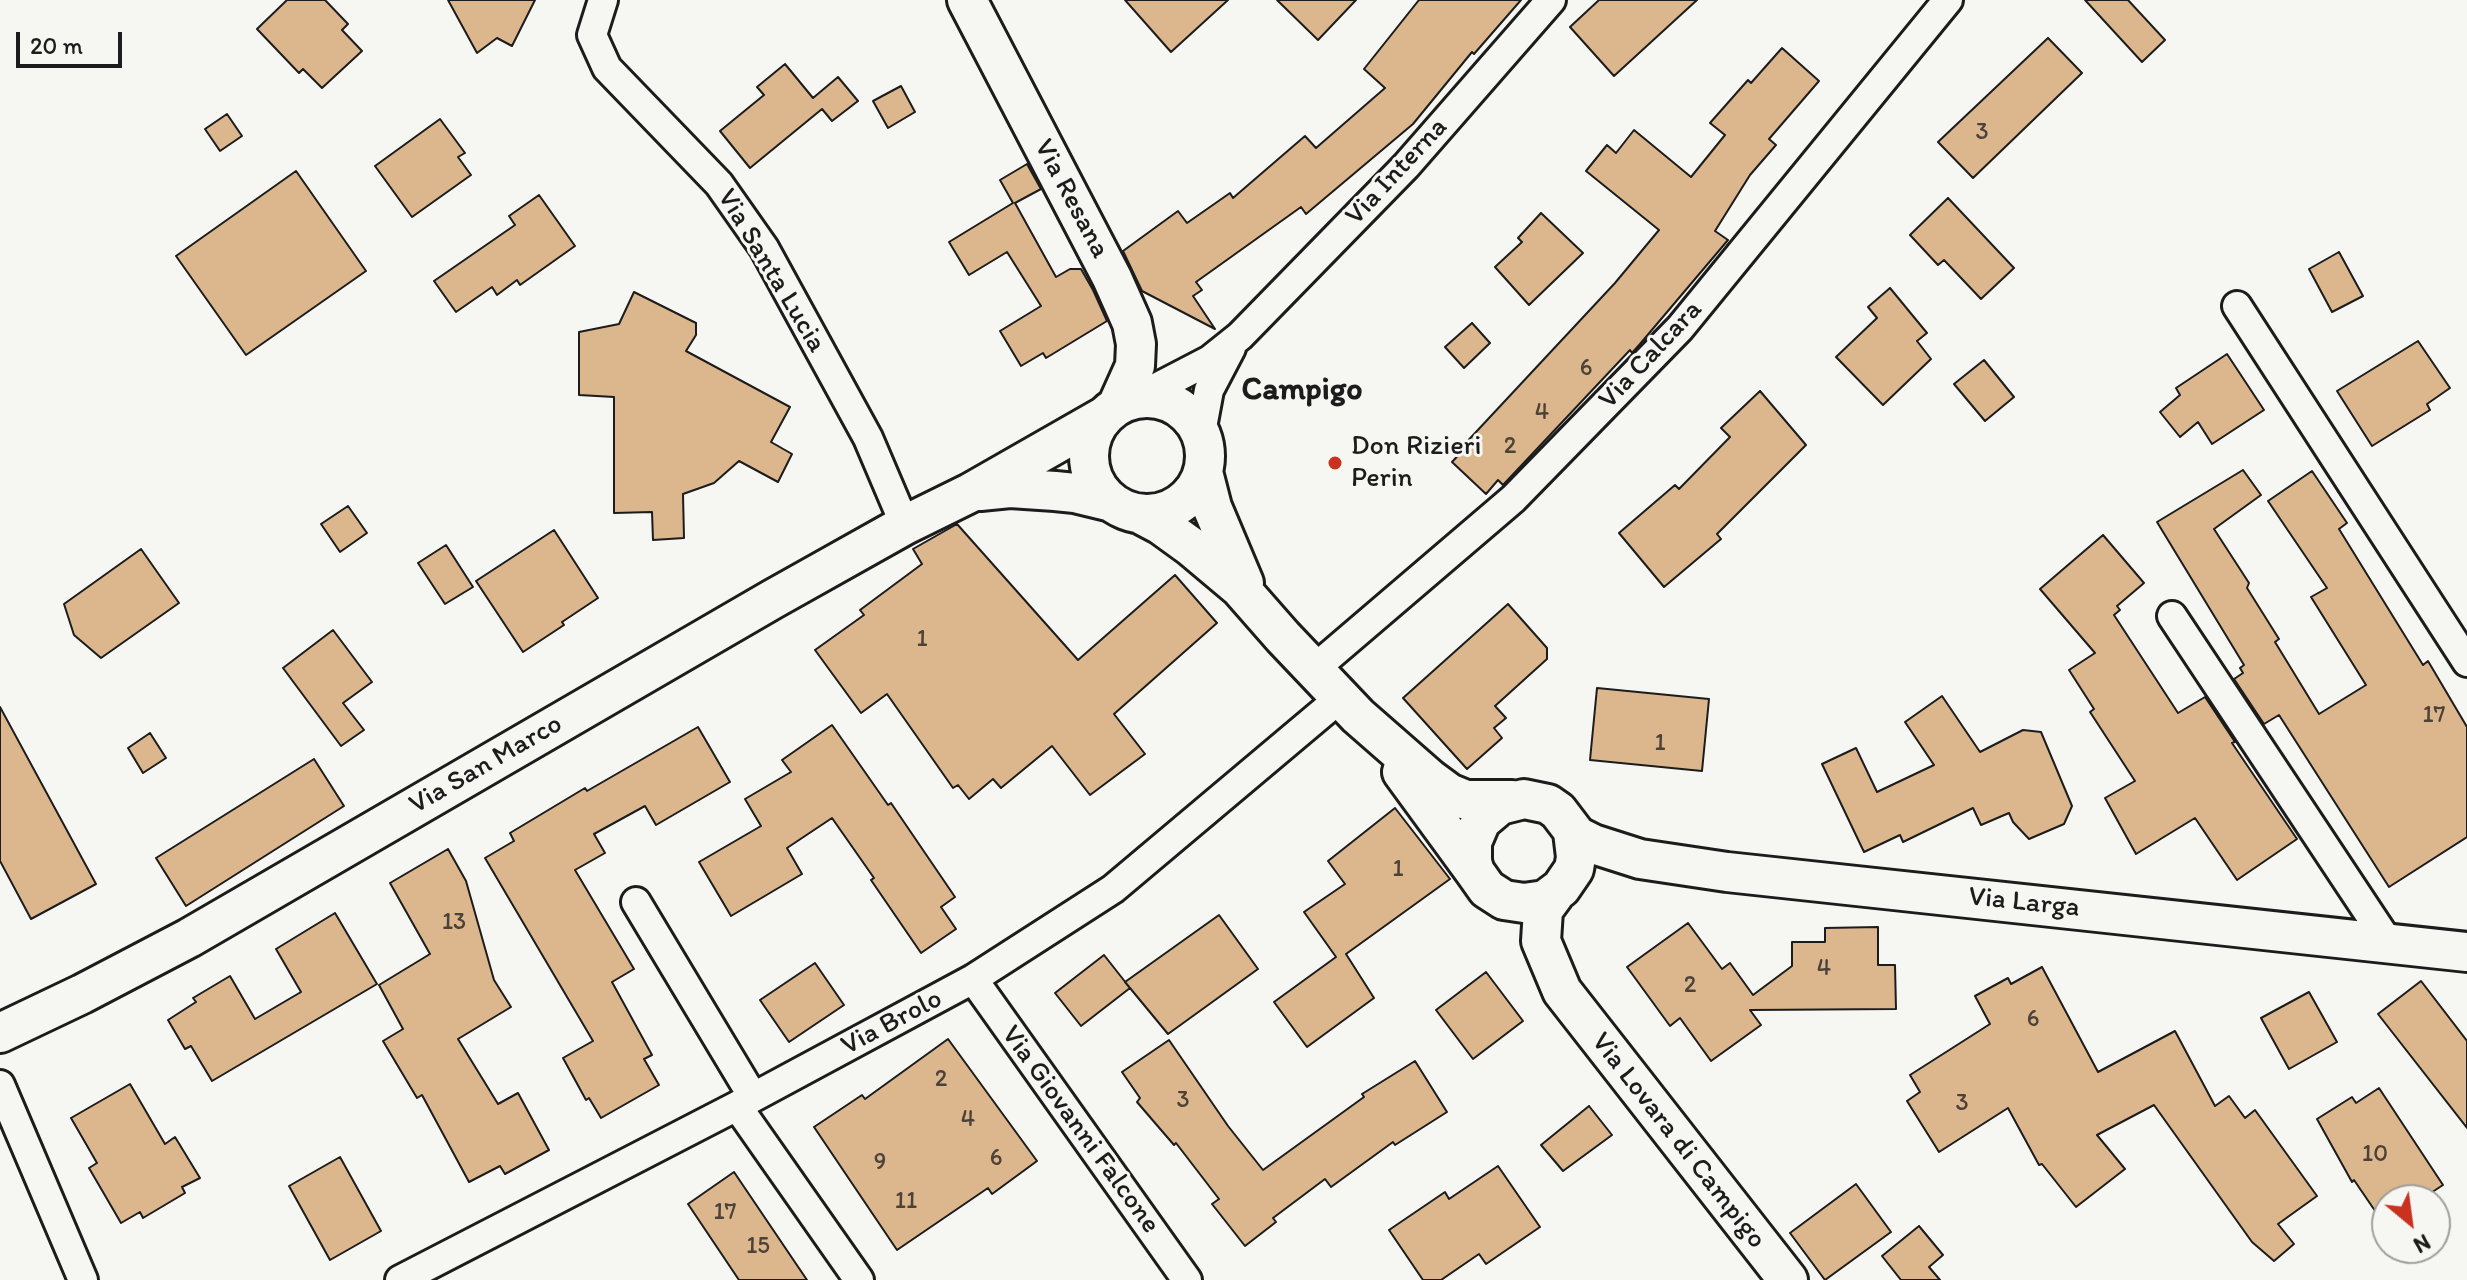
<!DOCTYPE html>
<html>
<head>
<meta charset="utf-8">
<style>
	body { margin:0 }
	#map { position:relative; width:2467px; height:1280px; overflow:hidden; background:#f6f6f2; font-family:Itim,sans-serif }
	canvas { display:block }
	.north { position:absolute; left:2371px; top:1184px; width:80px; height:80px; box-sizing:border-box; background:#f6f6f2; border:2px solid #9f9f9c; border-radius:50%; rotate:151deg; font-size:22px; font-weight:700; line-height:32px; text-align:center; color:#1c1c1c }
	.north::after { content:''; display:block; margin:auto; width:28px; height:36px; background:#c8321e; clip-path:polygon(50% 0,100% 100%,50% 72%,0 100%) }
	.scale { position:absolute; left:16px; top:32px; width:106px; height:36px; box-sizing:border-box; border:4px solid #1c1c1c; border-top:0; padding-left:10px; font-size:24px; line-height:28px; white-space:nowrap; color:#1c1c1c; -webkit-text-stroke:6px #f6f6f2; paint-order:stroke }
</style>
</head>
<body>
<div id="map">
<canvas width="2467" height="1280"></canvas>
<div class="north">N</div>
<div class="scale">20 m</div>
</div>
<script>
const c = document.querySelector('canvas').getContext('2d');
c.lineJoin = 'round';
function fill(path, color) { c.fillStyle = color; c.fill(path, 'evenodd'); }
const poly = rows => new Path2D(rows.map(r => 'M' + r).join(''));
function strokePath(path, color, width, dash) { c.strokeStyle = color; c.lineWidth = width; c.lineCap = dash ? 'butt' : 'round'; c.setLineDash(dash || []); c.stroke(path); }
function label(font, color, halo, rows, align = 'center') {
  c.font = font + ' Itim,sans-serif'; c.lineWidth = 6; c.setLineDash([]); c.textBaseline = 'middle'; c.strokeStyle = halo; c.fillStyle = color; for (const [text, x, y, turn = 0] of rows) {
    c.save(); c.translate(x, y); c.rotate((+turn || 0) * Math.PI / 180); c.textAlign = isNaN(turn) ? turn : align; if (halo) c.strokeText(text, 0, 0); c.fillText(text, 0, 0); c.restore();
  }
}
const building = poly([
	[287,0,325,0,348,24,342,30,362,51,322,88,303,69,299,73,257,29,287,0],
	[448,0,535,0,512,46,497,38,477,53,448,0],
	[1125,0,1228,0,1171,52,1125,0],
	[1277,0,1356,0,1318,40,1277,0],
	[1419,0,1521,0,1474,54,1472,52,1413,124,1306,214,1301,207,1196,282,1202,290,1193,296,1215,329,1142,291,1123,251,1178,211,1187,223,1230,193,1233,198,1305,136,1316,148,1385,88,1364,69,1419,0],
	[1599,0,1697,0,1614,76,1570,27,1599,0],
	[2085,0,2128,0,2165,40,2142,62,2085,0],
	[2048,38,2082,73,1973,178,1938,142,2048,38],
	[1782,48,1819,81,1769,139,1776,145,1750,175,1715,231,1728,240,1640,344,1632,353,1630,350,1503,485,1498,480,1486,494,1452,462,1464,449,1462,447,1615,283,1659,230,1586,171,1607,145,1616,153,1634,130,1691,177,1725,135,1710,123,1748,80,1751,83,1782,48],
	[785,64,813,98,838,77,858,101,832,121,822,109,750,168,720,131,764,95,757,87,785,64],
	[901,86,915,112,888,128,873,101,901,86],
	[227,114,242,136,220,151,205,129,227,114],
	[440,119,465,153,458,157,471,175,412,217,375,166,440,119],
	[1027,164,1041,189,1015,203,1056,277,1070,269,1081,269,1093,290,1107,321,1046,358,1043,353,1021,366,1000,331,1041,306,1007,252,969,275,949,242,1013,203,1000,180,1027,164],
	[296,171,366,271,246,355,176,256,296,171],
	[539,195,575,246,520,285,517,280,497,295,492,287,456,312,434,281,515,225,509,216,539,195],
	[1948,198,2014,268,1981,299,1944,260,1938,265,1910,235,1948,198],
	[1541,213,1583,253,1529,305,1495,267,1522,242,1518,238,1541,213],
	[2339,252,2363,296,2332,312,2309,269,2339,252],
	[1890,288,1927,333,1917,341,1931,359,1883,405,1836,357,1877,318,1868,307,1890,288],
	[634,292,696,323,696,335,686,351,790,407,771,442,792,454,778,482,739,461,714,483,683,494,684,538,653,540,652,512,614,513,614,397,579,395,579,332,619,324,634,292],
	[1472,323,1490,343,1464,368,1445,347,1472,323],
	[2418,341,2450,388,2427,404,2430,410,2372,446,2337,391,2418,341],
	[2227,354,2264,410,2212,444,2198,422,2180,437,2160,412,2180,395,2176,388,2227,354],
	[1984,360,2014,397,1985,421,1954,384,1984,360],
	[1760,391,1806,445,1717,534,1721,539,1664,587,1619,533,1675,485,1679,489,1730,437,1721,428,1760,391],
	[2243,470,2261,495,2214,529,2249,583,2247,588,2279,639,2275,642,2319,714,2366,685,2311,597,2327,588,2268,501,2312,471,2347,523,2339,529,2423,665,2428,661,2467,727,2467,837,2389,887,2279,715,2264,724,2234,679,2243,673,2240,668,2244,665,2157,522,2243,470],
	[348,506,367,533,340,552,321,524,348,506],
	[957,524,1078,660,1175,575,1217,623,1114,714,1145,754,1090,795,1052,746,1001,788,993,779,969,799,958,785,953,788,887,694,861,713,815,650,864,615,860,610,922,564,913,549,957,524],
	[554,530,598,598,562,622,564,625,523,652,476,581,554,530],
	[2103,535,2144,583,2117,606,2120,610,2114,615,2178,713,2205,697,2235,742,2232,743,2297,839,2237,880,2195,818,2136,854,2105,798,2135,781,2090,712,2094,709,2069,670,2095,653,2040,589,2103,535],
	[446,545,473,587,445,604,418,563,446,545],
	[141,549,179,603,101,658,74,635,64,604,141,549],
	[1508,604,1547,648,1547,659,1495,706,1506,718,1494,728,1502,738,1467,769,1403,698,1508,604],
	[333,630,372,682,343,703,364,730,341,746,283,668,333,630],
	[1597,688,1709,699,1702,771,1590,760,1597,688],
	[1942,696,1980,752,2023,730,2041,732,2072,806,2064,824,2029,839,2013,822,2009,813,1981,825,1973,808,1903,842,1900,835,1864,852,1822,764,1856,748,1877,792,1934,765,1905,722,1942,696],
	[0,707,96,884,31,919,0,861,0,707],
	[832,725,888,805,891,803,955,897,941,907,956,929,921,953,871,880,874,878,832,818,787,848,802,874,731,916,699,862,761,826,745,799,791,772,782,760,832,725],
	[698,727,730,782,656,825,645,806,594,834,605,853,575,870,634,969,612,982,652,1055,644,1059,659,1085,601,1118,589,1098,586,1100,563,1058,593,1041,485,858,514,841,510,833,585,788,587,791,698,727],
	[150,733,166,758,143,773,128,748,150,733],
	[314,759,344,806,186,906,156,858,314,759],
	[1395,808,1450,879,1346,954,1374,998,1307,1047,1274,1002,1336,957,1304,912,1345,884,1328,861,1395,808],
	[448,849,466,881,494,980,511,1007,458,1039,498,1104,518,1093,549,1150,505,1174,500,1166,469,1182,422,1095,417,1098,383,1041,403,1029,379,985,430,954,390,883,448,849],
	[335,913,377,984,212,1081,191,1046,185,1049,168,1020,196,1002,193,998,230,976,255,1019,301,992,276,949,335,913],
	[1219,915,1258,969,1168,1034,1125,982,1219,915],
	[1688,923,1722,969,1730,963,1753,995,1792,966,1792,942,1825,942,1825,928,1878,927,1878,965,1895,965,1896,1009,1750,1010,1761,1025,1711,1061,1680,1018,1670,1026,1627,967,1688,923],
	[1104,955,1130,988,1081,1026,1055,993,1104,955],
	[815,963,844,1005,789,1042,760,1000,815,963],
	[2042,967,2098,1072,2175,1031,2215,1106,2229,1096,2245,1118,2255,1110,2317,1196,2278,1224,2294,1244,2274,1261,2252,1242,2154,1105,2097,1135,2125,1169,2076,1207,2042,1164,2039,1165,2008,1108,1939,1152,1907,1101,1920,1092,1910,1075,1990,1024,1975,996,2008,978,2011,984,2042,967],
	[1486,972,1523,1021,1473,1059,1436,1010,1486,972],
	[2421,981,2467,1041,2467,1128,2378,1014,2421,981],
	[2309,992,2337,1042,2289,1069,2261,1018,2309,992],
	[948,1039,1037,1161,992,1194,988,1188,897,1250,814,1127,862,1095,865,1099,948,1039],
	[1169,1040,1228,1126,1263,1170,1364,1097,1362,1094,1415,1061,1447,1112,1395,1145,1393,1142,1331,1187,1325,1179,1273,1218,1276,1222,1245,1246,1212,1204,1219,1199,1176,1143,1174,1145,1137,1102,1140,1098,1122,1072,1169,1040],
	[130,1084,165,1144,175,1137,200,1178,182,1187,185,1193,143,1218,140,1212,121,1223,89,1168,97,1163,71,1118,130,1084],
	[2379,1088,2443,1185,2420,1200,2387,1200,2387,1222,2384,1224,2354,1180,2352,1182,2317,1119,2352,1097,2356,1103,2379,1088],
	[1589,1106,1612,1135,1563,1171,1541,1145,1589,1106],
	[340,1157,381,1231,330,1260,289,1186,340,1157],
	[1498,1166,1540,1227,1486,1264,1479,1254,1441,1280,1423,1280,1389,1230,1445,1192,1449,1199,1498,1166],
	[734,1172,807,1280,739,1280,688,1204,734,1172],
	[1856,1184,1891,1232,1825,1280,1790,1233,1856,1184],
	[1919,1226,1943,1255,1929,1267,1940,1280,1901,1280,1882,1256,1919,1226]
]);
fill(building, '#dcb68d');
strokePath(building, '#1c1c1c', 2);
const street = poly([
	[603,0,592,35,607,68,719,184,764,248,868,438,905,525],
	[2237,306,2467,662],
	[1135,399,1210,360,1240,336,1406,166,1551,0],
	[1201,433,1209,390,1231,348],
	[2172,616,2388,942],
	[1313,670,1513,499,1680,328,1948,0],
	[636,902,753,1097],
	[973,979,1187,1280],
	[0,1085,83,1280],
	[737,1106,859,1280],
	[400,1280,737,1106,973,979,1113,889,1340,698]
]);
const secondary = poly([
	[967,0,1112,278,1132,323,1136,344,1135,366,1117,406],
	'1089 456a58 58 0 1 1 116 0a58 58 0 1 1-116 0Z',
	[1203,472,1212,507,1244,583],
	[980,491,1010,488,1055,491,1075,493,1108,501],
	[1142,515,1161,525,1190,546,1240,588,1283,637,1358,716,1430,779,1449,793,1466,800,1512,800],
	[1402,772,1475,872],
	[1573,832,1576,857,1574,869,1561,888,1545,900,1524,903,1504,900,1487,889,1475,872,1472,862,1472,842,1481,821,1500,805,1524,799,1548,804,1558,811,1577,836,1593,844,1640,859,1727,872,2467,952],
	[1554,895,1543,910,1541,941,1562,991,1788,1280],
	[0,1033,82,994,189,938,773,599,905,525,970,493,1103,417]
]);
strokePath(street, '#1c1c1c', 34);
strokePath(secondary, '#1c1c1c', 44);
strokePath(street, '#f6f6f2', 28);
strokePath(secondary, '#f6f6f2', 38);
for (const [x, y, r, color] of [
	[1335,463,8,"#c8321e"]
]) { const dot = new Path2D(); dot.arc(x, y, r, 0, 2 * Math.PI); c.fillStyle = color; c.fill(dot); strokePath(dot, '#f6f6f2', 3); }
label('24px', '#4c4238', null, [
	["3",1982,133],
	["6",1586,369],
	["4",1542,413],
	["2",1510,447],
	["1",922,640],
	["17",2434,716],
	["1",1660,744],
	["1",1398,870],
	["13",454,923],
	["4",1824,969],
	["2",1690,986],
	["6",2033,1020],
	["2",941,1080],
	["3",1183,1101],
	["3",1962,1104],
	["4",968,1120],
	["10",2375,1155],
	["6",996,1159],
	["9",880,1163],
	["11",906,1202],
	["17",725,1213],
	["15",758,1247]
]);
label('28px', '#1c1c1c', '#f6f6f2', [
	["Via Interna",1397,172,-47],
	["Via Resana",1071,199,62],
	["Via Santa Lucia",771,271,59],
	["Via Calcara",1651,355,-47],
	["Via San Marco",486,765,-30],
	["Via Larga",2024,903,6],
	["Via Brolo",892,1023,-28],
	["Via Giovanni Falcone",1080,1130,54],
	["Via Lovara di Campigo",1678,1141,52]
]);
label('28px', '#1c1c1c', '#f6f6f2', [
	["Don Rizieri",1351,447],
	["Perin",1351,479]
], 'left');
label('bold 32px', '#1c1c1c', '#f6f6f2', [
	["Campigo",1302,391]
]);
</script>
</body>
</html>
